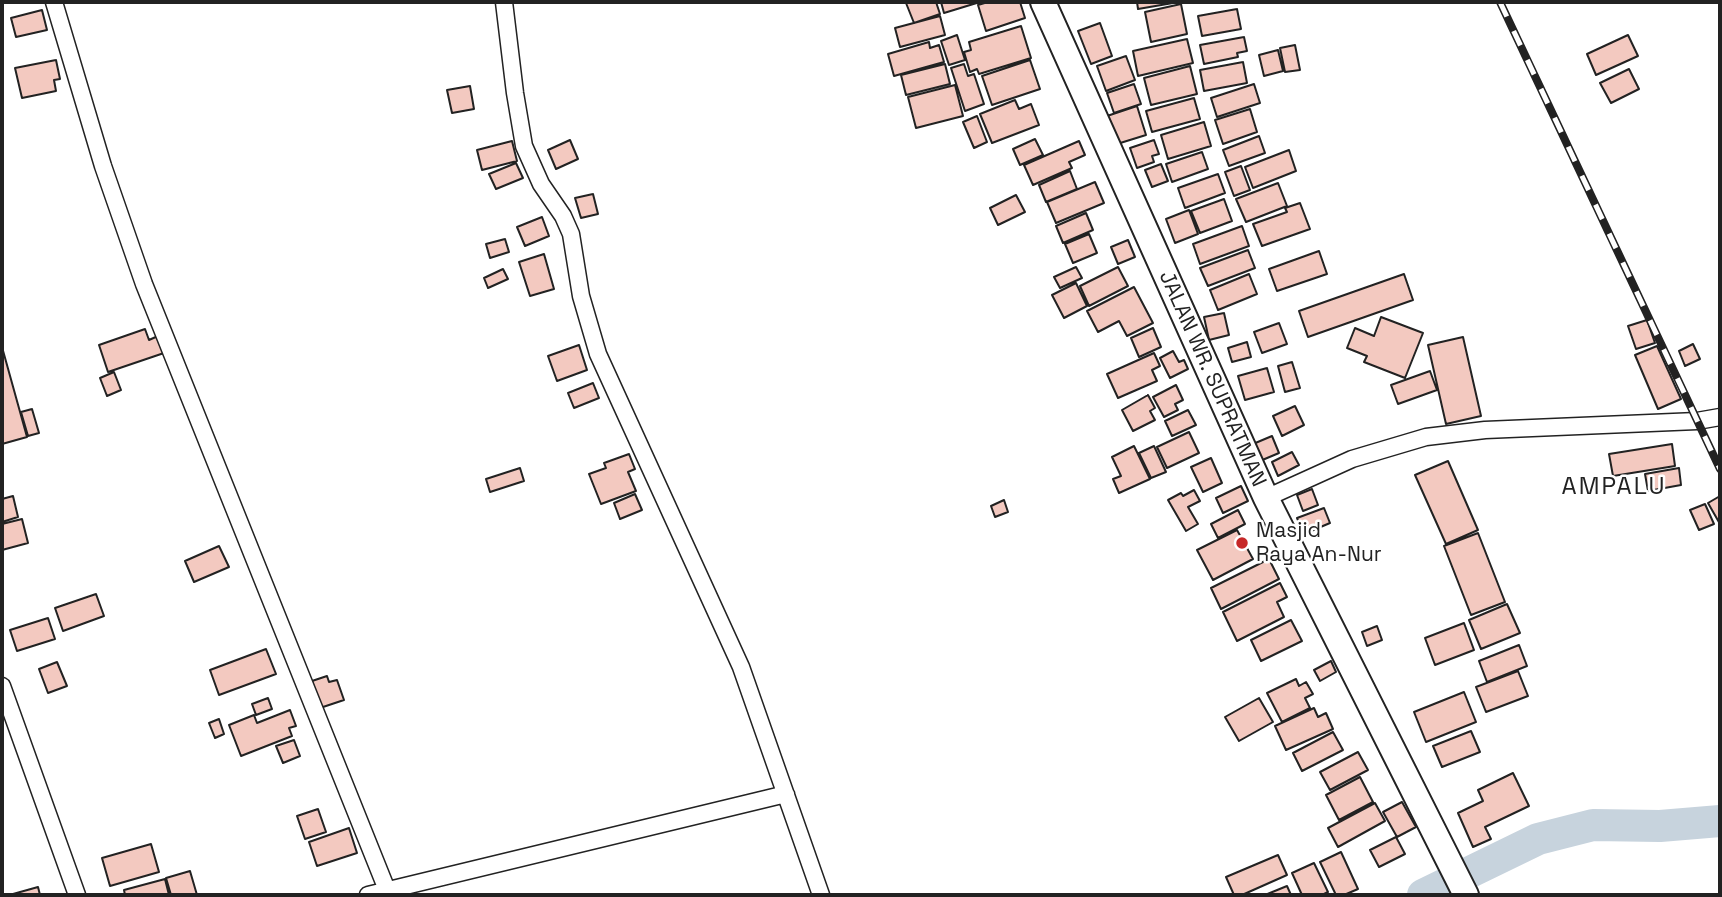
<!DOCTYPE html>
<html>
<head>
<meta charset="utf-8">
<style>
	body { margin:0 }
	#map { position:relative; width:1722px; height:897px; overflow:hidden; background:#fff; font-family:"Space Grotesk",sans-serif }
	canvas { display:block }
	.frame { position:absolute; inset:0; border:4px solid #222; pointer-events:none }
</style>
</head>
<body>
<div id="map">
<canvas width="1722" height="897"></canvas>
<div class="frame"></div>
</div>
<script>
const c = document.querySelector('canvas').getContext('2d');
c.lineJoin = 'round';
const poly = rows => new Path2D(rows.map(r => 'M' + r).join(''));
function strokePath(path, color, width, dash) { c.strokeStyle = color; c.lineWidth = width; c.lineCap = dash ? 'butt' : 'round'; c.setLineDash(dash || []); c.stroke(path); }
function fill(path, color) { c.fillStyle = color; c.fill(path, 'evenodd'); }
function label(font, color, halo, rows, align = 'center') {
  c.font = font + ' "Space Grotesk",sans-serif'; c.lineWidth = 5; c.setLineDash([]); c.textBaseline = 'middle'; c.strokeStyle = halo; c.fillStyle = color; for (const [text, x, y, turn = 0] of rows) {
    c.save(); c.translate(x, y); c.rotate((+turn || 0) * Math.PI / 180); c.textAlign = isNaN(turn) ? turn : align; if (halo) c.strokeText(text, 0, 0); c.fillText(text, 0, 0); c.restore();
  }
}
strokePath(poly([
	[1423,895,1538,839,1593,825,1660,826,1720,821]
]), '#c7d3dd', 32);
const building = poly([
	[936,2,940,14,914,23,906,3,936,2],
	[941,2,980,2,944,13,941,2],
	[988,2,1020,2,1025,18,986,31,978,5,988,2],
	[1137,2,1173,2,1173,3,1138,9,1137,2],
	[1181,4,1187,34,1151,42,1145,12,1181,4],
	[1237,9,1241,29,1202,36,1198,16,1237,9],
	[42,10,47,30,16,37,11,18,42,10],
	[940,16,945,35,900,47,895,28,940,16],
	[1100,23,1112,56,1091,64,1078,31,1100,23],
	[1021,26,1031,58,979,74,977,69,970,72,964,52,971,50,969,42,1021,26],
	[957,35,965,60,949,65,941,41,957,35],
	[1628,35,1638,56,1596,75,1587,54,1628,35],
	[1244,37,1247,51,1237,53,1238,57,1204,64,1200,45,1244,37],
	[1187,39,1193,63,1138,76,1133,51,1187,39],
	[929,42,930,48,939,45,944,62,894,76,888,54,929,42],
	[1295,45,1300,70,1285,72,1280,48,1295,45],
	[1278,50,1283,71,1264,76,1259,55,1278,50],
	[1126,56,1135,80,1106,91,1097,66,1126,56],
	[56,60,60,79,54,80,56,91,22,98,15,68,56,60],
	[1030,60,1040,89,992,105,982,76,1030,60],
	[1243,62,1247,83,1204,91,1200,70,1243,62],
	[945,64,950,84,906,95,901,75,945,64],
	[964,64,968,76,974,74,984,104,965,111,951,68,964,64],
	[1190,66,1197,94,1151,105,1144,78,1190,66],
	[1629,69,1639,89,1611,103,1600,83,1629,69],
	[1134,84,1141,104,1114,113,1107,93,1134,84],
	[1254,84,1260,103,1217,117,1211,98,1254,84],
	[955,85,963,116,916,128,908,97,955,85],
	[470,86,474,109,452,113,447,90,470,86],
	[1194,98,1200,119,1152,132,1146,111,1194,98],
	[1015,100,1019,109,1031,104,1039,125,992,143,980,114,1015,100],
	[1137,106,1146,135,1117,144,1107,116,1137,106],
	[1250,109,1257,132,1223,144,1215,120,1250,109],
	[977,116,987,142,974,148,963,122,977,116],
	[1204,122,1211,146,1168,159,1161,135,1204,122],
	[1259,136,1265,153,1229,166,1223,150,1259,136],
	[1035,139,1043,155,1020,165,1013,149,1035,139],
	[570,140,578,159,556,169,548,150,570,140],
	[1154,140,1159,154,1152,156,1154,162,1137,168,1130,148,1154,140],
	[512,141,517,161,482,170,477,150,512,141],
	[1079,141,1085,155,1069,162,1072,168,1033,185,1024,165,1079,141],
	[1289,150,1296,171,1253,188,1245,167,1289,150],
	[1202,152,1208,169,1172,182,1166,164,1202,152],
	[516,163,523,178,496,189,489,174,516,163],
	[1161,164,1168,181,1152,187,1145,170,1161,164],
	[1241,166,1250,190,1234,196,1225,172,1241,166],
	[1070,171,1077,189,1046,202,1039,185,1070,171],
	[1218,174,1225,193,1185,208,1178,188,1218,174],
	[1095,182,1104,203,1056,223,1047,202,1095,182],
	[1278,183,1287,206,1246,222,1236,199,1278,183],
	[593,194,598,214,581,218,575,198,593,194],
	[1016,195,1025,212,998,225,990,208,1016,195],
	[1224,199,1232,221,1200,233,1191,211,1224,199],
	[1300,203,1310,229,1262,246,1253,224,1287,212,1285,208,1300,203],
	[1189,210,1198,234,1175,243,1166,219,1189,210],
	[1086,213,1093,230,1063,243,1056,226,1086,213],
	[542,217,549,236,525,246,517,227,542,217],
	[1242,226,1249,246,1200,264,1193,244,1242,226],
	[1089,234,1097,253,1073,263,1065,244,1089,234],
	[505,239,509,252,490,258,486,244,505,239],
	[1128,240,1135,257,1118,264,1111,247,1128,240],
	[1248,250,1255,268,1208,286,1200,268,1248,250],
	[1319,251,1327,274,1277,291,1269,269,1319,251],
	[544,254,554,289,530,296,519,262,544,254],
	[1076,267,1082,278,1060,288,1054,277,1076,267],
	[1118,267,1128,286,1089,306,1080,286,1118,267],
	[503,269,508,279,488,288,484,278,503,269],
	[1249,274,1257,294,1218,310,1210,290,1249,274],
	[1404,274,1413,300,1308,337,1299,311,1404,274],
	[1076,283,1087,306,1064,318,1052,295,1076,283],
	[1134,287,1153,323,1127,336,1119,321,1098,332,1087,311,1134,287],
	[1224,313,1229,335,1209,340,1204,317,1224,313],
	[1381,317,1423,333,1405,378,1364,362,1367,356,1347,348,1355,328,1374,336,1381,317],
	[1647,320,1655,343,1636,349,1628,326,1647,320],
	[1279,323,1287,344,1262,353,1254,332,1279,323],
	[1153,328,1161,347,1139,357,1131,338,1153,328],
	[145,329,149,340,158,336,164,353,108,372,99,345,145,329],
	[1463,337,1481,416,1446,424,1428,345,1463,337],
	[1247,342,1251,357,1232,362,1228,348,1247,342],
	[1693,344,1700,359,1685,366,1679,351,1693,344],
	[579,345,587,370,557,381,548,356,579,345],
	[1657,346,1681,399,1658,409,1635,355,1657,346],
	[2,347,27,437,2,444,2,347],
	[1173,351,1179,362,1184,360,1188,369,1170,378,1160,358,1173,351],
	[1154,353,1160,366,1152,370,1157,381,1118,398,1107,374,1154,353],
	[1292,362,1300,388,1285,392,1278,366,1292,362],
	[1267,368,1274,392,1245,400,1238,376,1267,368],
	[1430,371,1437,390,1398,404,1391,385,1430,371],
	[114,372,121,390,107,396,100,378,114,372],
	[593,383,599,398,574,408,568,393,593,383],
	[1176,385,1183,400,1175,404,1178,410,1164,417,1153,397,1176,385],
	[1148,395,1155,408,1150,411,1155,420,1133,431,1122,410,1148,395],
	[1295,406,1304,425,1282,436,1273,416,1295,406],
	[32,409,39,433,28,436,21,412,32,409],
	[1188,410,1196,425,1172,436,1165,421,1188,410],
	[1189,432,1199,453,1167,468,1157,447,1189,432],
	[1272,436,1279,453,1260,461,1253,444,1272,436],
	[1672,444,1675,466,1613,476,1609,454,1672,444],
	[1134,446,1150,479,1119,493,1113,479,1121,476,1112,457,1134,446],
	[1154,446,1166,472,1151,478,1139,453,1154,446],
	[1292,452,1299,465,1278,476,1272,462,1292,452],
	[629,454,635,469,628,472,636,491,601,504,589,474,606,468,604,463,629,454],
	[1211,458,1222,483,1203,492,1191,467,1211,458],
	[1448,461,1478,530,1446,544,1415,475,1448,461],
	[520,468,524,481,490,492,486,479,520,468],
	[1679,468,1681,485,1648,491,1645,474,1679,468],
	[1241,486,1248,501,1223,513,1216,498,1241,486],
	[1312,489,1318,505,1303,511,1297,495,1312,489],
	[1194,490,1200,501,1188,507,1198,524,1186,531,1168,500,1181,493,1183,496,1194,490],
	[635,494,642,510,620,519,614,503,635,494],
	[13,496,18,517,2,522,2,499,13,496],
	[1720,496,1720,524,1708,503,1720,496],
	[1004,500,1008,512,995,517,991,506,1004,500],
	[1705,504,1714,524,1699,530,1690,510,1705,504],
	[1324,508,1330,523,1304,534,1297,518,1324,508],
	[1238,510,1245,524,1218,538,1211,524,1238,510],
	[22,519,28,543,2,550,2,524,22,519],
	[1237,530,1253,559,1213,580,1197,550,1237,530],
	[1478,533,1505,602,1471,615,1444,546,1478,533],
	[219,546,229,567,194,582,185,561,219,546],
	[1269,559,1279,579,1221,609,1211,588,1269,559],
	[1280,583,1287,597,1277,602,1284,617,1237,641,1223,612,1280,583],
	[96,594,104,616,63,631,55,608,96,594],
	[1507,604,1520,633,1481,649,1469,620,1507,604],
	[48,618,55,639,17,651,10,630,48,618],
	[1291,620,1302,641,1261,661,1251,640,1291,620],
	[1464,623,1474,650,1435,665,1425,638,1464,623],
	[1377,626,1382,640,1367,646,1362,632,1377,626],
	[1519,645,1527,666,1487,682,1479,661,1519,645],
	[266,649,276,674,219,695,210,670,266,649],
	[1331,661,1336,672,1320,681,1314,670,1331,661],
	[57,662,67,686,48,693,39,669,57,662],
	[1518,671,1528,696,1486,712,1476,687,1518,671],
	[327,676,329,682,337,680,344,700,320,708,312,681,327,676],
	[1296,679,1299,686,1306,682,1313,694,1305,698,1310,708,1282,722,1267,693,1296,679],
	[1464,692,1476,722,1426,742,1414,712,1464,692],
	[268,698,272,709,256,715,252,704,268,698],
	[1259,698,1273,722,1239,741,1225,717,1259,698],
	[1314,708,1318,717,1326,713,1333,729,1286,750,1275,726,1314,708],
	[290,710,296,726,289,728,292,736,241,756,229,725,254,715,257,723,290,710],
	[219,719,224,734,215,738,209,723,219,719],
	[1471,731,1480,752,1442,767,1433,746,1471,731],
	[1333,732,1343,750,1302,771,1293,753,1333,732],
	[294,740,300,756,283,763,276,746,294,740],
	[1358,752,1368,770,1330,790,1320,772,1358,752],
	[1513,773,1529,806,1485,827,1491,839,1473,847,1458,813,1483,801,1478,790,1513,773],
	[1360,777,1373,802,1339,820,1326,795,1360,777],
	[1402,802,1416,827,1397,837,1383,812,1402,802],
	[1375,803,1385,821,1338,847,1328,828,1375,803],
	[318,809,326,832,305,839,297,816,318,809],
	[349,828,357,853,317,866,309,842,349,828],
	[1396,837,1405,854,1379,867,1370,850,1396,837],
	[151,844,159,872,110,886,102,858,151,844],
	[1341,852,1358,889,1344,895,1336,895,1320,862,1341,852],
	[1278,855,1287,875,1242,895,1234,895,1226,877,1278,855],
	[1314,863,1328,892,1322,895,1302,895,1292,873,1314,863],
	[190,871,197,895,171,895,166,878,190,871],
	[165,879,169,895,125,895,124,890,165,879],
	[1287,886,1291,895,1265,895,1287,886],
	[38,887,40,895,13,895,13,894,38,887]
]);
fill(building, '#f3c9c0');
strokePath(building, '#222', 2);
const street = poly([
	[54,2,103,166,144,284,387,890],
	[504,2,515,93,524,146,541,184,563,216,571,234,581,296,598,354,741,667,821,895],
	[1266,498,1352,459,1426,437,1485,430,1697,421,1720,417],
	[2,686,77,895],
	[368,895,786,794]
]);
const primary = poly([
	[1043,2,1266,498,1466,895]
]);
strokePath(street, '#222', 19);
strokePath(primary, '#222', 28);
strokePath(street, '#fff', 16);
strokePath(primary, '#fff', 24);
const rail = poly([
	[1500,2,1720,469]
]);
strokePath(rail, '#222', 8);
strokePath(rail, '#fff', 5, [16]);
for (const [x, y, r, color] of [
	[1242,543,7,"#c62828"]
]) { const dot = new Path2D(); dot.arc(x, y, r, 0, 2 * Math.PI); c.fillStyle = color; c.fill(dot); strokePath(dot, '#fff', 2.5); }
label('21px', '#222', '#fff', [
	["JALAN WR. SUPRATMAN",1212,379,66]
]);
label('21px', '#222', '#fff', [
	["Masjid",1256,531],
	["Raya An-Nur",1256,555]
], 'left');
c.letterSpacing = '2px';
label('24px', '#222', '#fff', [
	["AMPALU",1614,487]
]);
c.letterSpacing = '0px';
</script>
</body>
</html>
